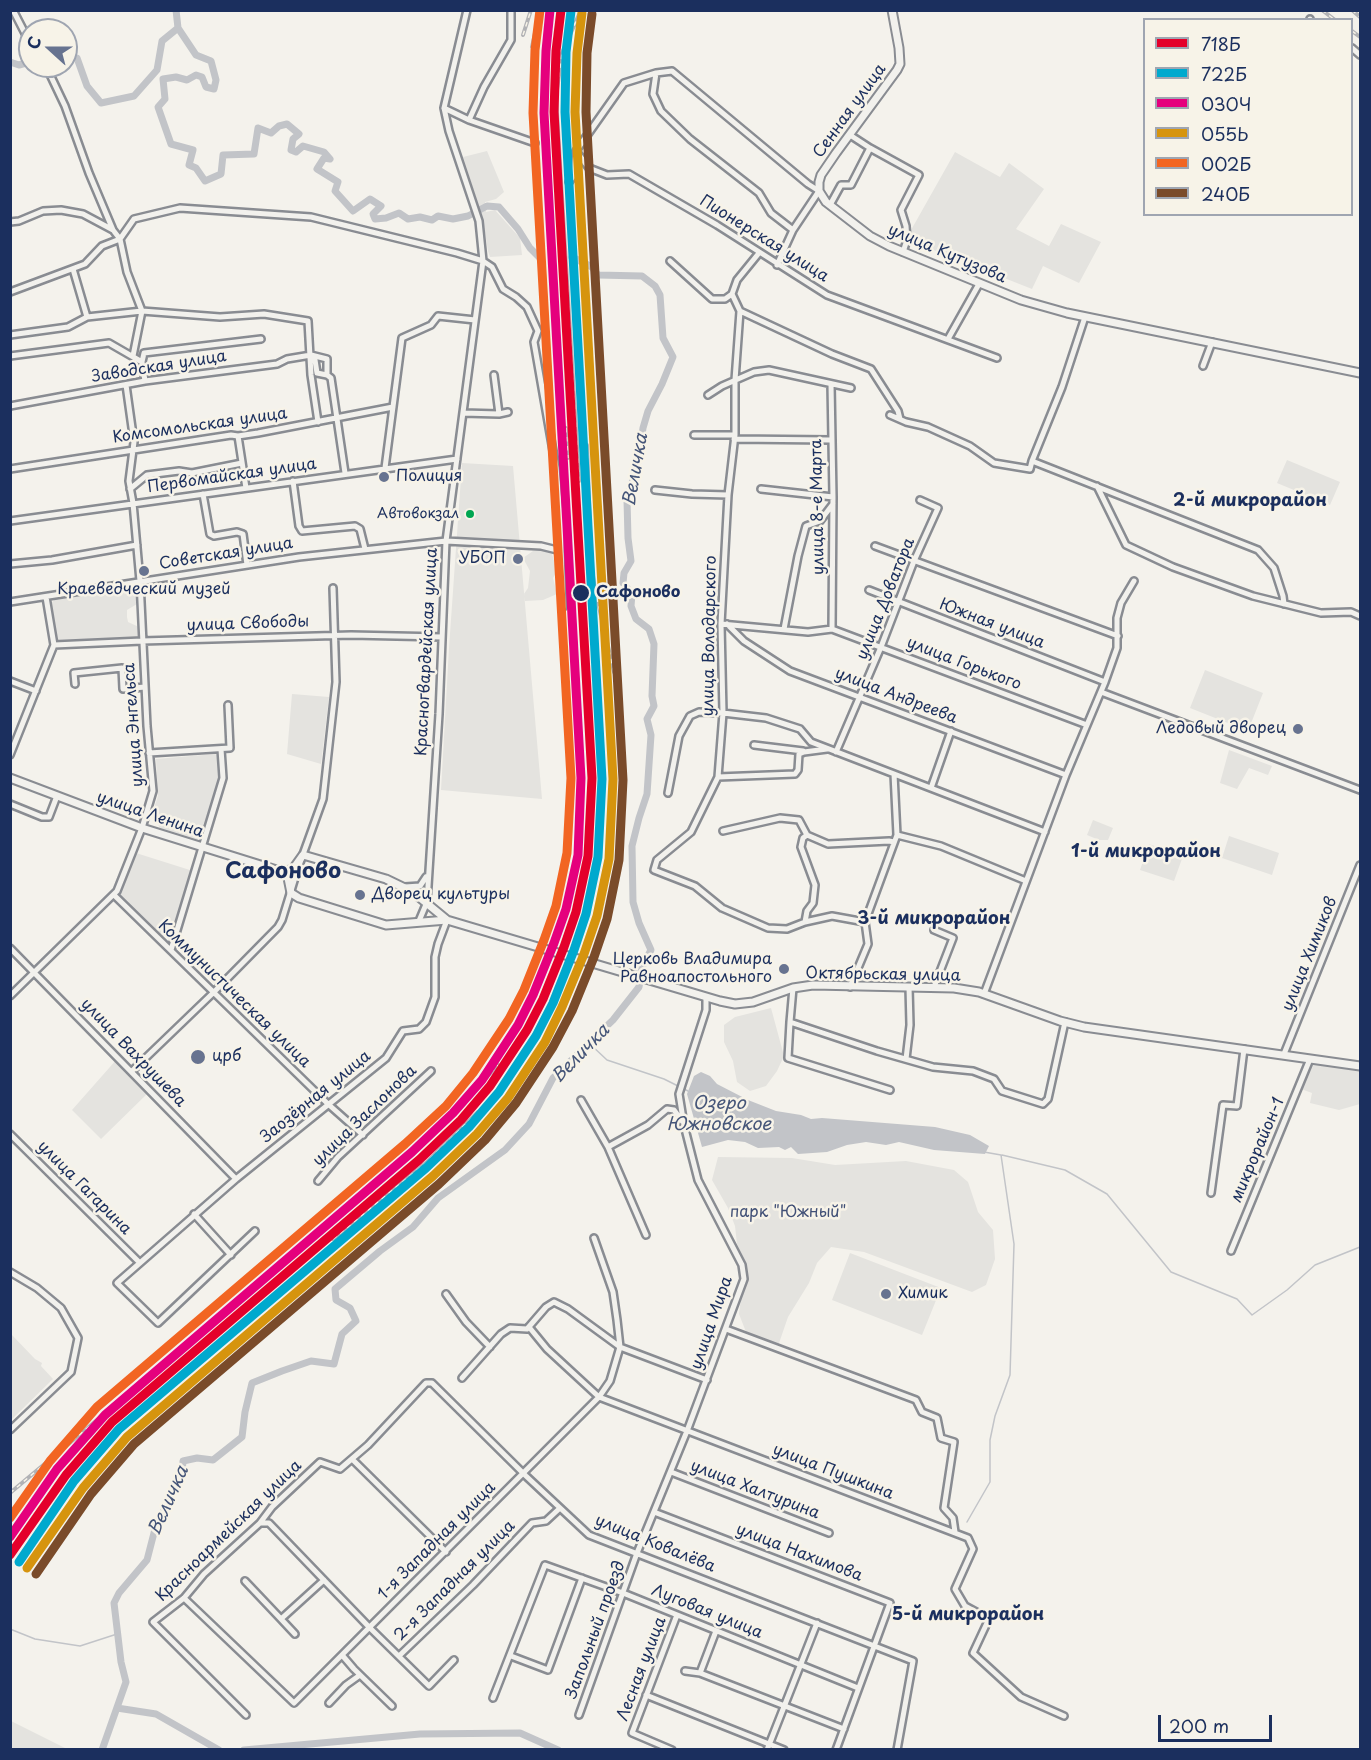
<!DOCTYPE html>
<html>
<head>
<meta charset="utf-8">
<style>
	body { margin:0 }
	#map { position:relative; width:1371px; height:1760px; overflow:hidden; background:#f4f2ec; font-family:"Playpen Sans",sans-serif }
	canvas { display:block }
	.frame { position:absolute; inset:0; border:12px solid #1b2f5e; pointer-events:none }
	.legend { position:absolute; left:1143px; top:18px; width:210px; height:198px; box-sizing:border-box; background:#f7f3e8; border:2px solid #9fa5b1; margin:0; padding:8px 10px; list-style:none; font-size:18px; color:#1b2f5e }
	.legend li { display:flex; align-items:center; gap:12px; height:30px }
	.legend b { width:30px; border:2px solid #9fa5b1 }
	.north { position:absolute; left:18px; top:18px; width:60px; height:60px; box-sizing:border-box; background:#f7f3e8; border:2px solid #9fa5b1; border-radius:50%; rotate:291deg; font-size:16px; font-weight:700; line-height:24px; text-align:center; color:#1b2f5e }
	.north::after { content:''; display:block; margin:auto; width:21px; height:27px; background:#677390; clip-path:polygon(50% 0,100% 100%,50% 72%,0 100%) }
	.scale { position:absolute; left:1158px; top:1715px; width:114px; height:27px; box-sizing:border-box; border:3px solid #1b2f5e; border-top:0; padding-left:8px; font-size:18px; line-height:21px; white-space:nowrap; color:#1b2f5e; -webkit-text-stroke:4px #f7f3e8; paint-order:stroke }
</style>
</head>
<body>
<div id="map">
<canvas width="1371" height="1760"></canvas>
<div class="frame"></div>
<ul class="legend">
<li><b style="height:8px;background:#e4002b"></b>718Б</li>
<li><b style="height:8px;background:#00a9ce"></b>722Б</li>
<li><b style="height:8px;background:#e5007d"></b>030Ч</li>
<li><b style="height:8px;background:#d6940e"></b>055Ь</li>
<li><b style="height:8px;background:#f26522"></b>002Б</li>
<li><b style="height:8px;background:#7a4b2a"></b>240Б</li>
</ul>
<div class="north">С</div>
<div class="scale">200 m</div>
</div>
<script>
const c = document.querySelector('canvas').getContext('2d');
c.lineJoin = 'round';
function fill(path, color) { c.fillStyle = color; c.fill(path, 'evenodd'); }
const poly = rows => new Path2D(rows.map(r => 'M' + r).join(''));
function strokePath(path, color, width, dash) { c.strokeStyle = color; c.lineWidth = width; c.lineCap = dash ? 'butt' : 'round'; c.setLineDash(dash || []); c.stroke(path); }
function label(font, color, halo, rows, align = 'center') {
  c.font = font + ' "Playpen Sans",sans-serif'; c.lineWidth = 5; c.setLineDash([]); c.textBaseline = 'middle'; c.strokeStyle = halo; c.fillStyle = color; for (const [text, x, y, turn = 0] of rows) {
    c.save(); c.translate(x, y); c.rotate((+turn || 0) * Math.PI / 180); c.textAlign = isNaN(turn) ? turn : align; if (halo) c.strokeText(text, 0, 0); c.fillText(text, 0, 0); c.restore();
  }
}
fill(poly([
	[487,151,504,192,496,199,485,202,486,212,495,210,520,238,522,255,490,257,488,251,483,220,463,157],
	[955,152,1000,177,1009,163,1044,189,1016,229,1049,246,1061,224,1101,242,1079,283,1043,266,1032,289,906,239],
	[1287,460,1340,482,1330,505,1277,483],
	[462,463,513,466,542,799,441,790,449,648],
	[540,550,552,554,557,571,553,578,557,594,543,600,525,601,524,594,528,588,530,571,523,558,533,551],
	[134,585,137,588,137,604,127,610,127,617,128,622,139,627,140,639,56,643,50,604,59,596],
	[1205,670,1263,693,1248,731,1190,708],
	[292,694,329,697,321,764,287,754],
	[1229,750,1272,766,1268,775,1249,768,1237,789,1220,783],
	[215,754,220,757,220,776,203,834,201,834,199,840,160,828,152,814,158,796,156,759],
	[1093,820,1113,828,1108,840,1099,840,1087,835],
	[1229,836,1279,853,1272,875,1222,858],
	[1149,844,1183,856,1174,881,1140,870],
	[136,853,193,871,174,933,159,937,118,896],
	[771,1008,784,1056,777,1071,766,1086,750,1091,737,1082,733,1061,724,1042,724,1025,735,1017],
	[117,1059,148,1093,101,1139,72,1110],
	[1315,1064,1360,1069,1360,1104,1339,1110,1310,1103,1312,1093,1301,1089,1308,1067],
	[718,1157,792,1158,835,1165,906,1161,954,1170,968,1182,978,1212,993,1230,995,1259,986,1285,972,1292,864,1252,831,1247,817,1263,809,1283,788,1317,778,1346,746,1332,739,1314,745,1264,737,1244,735,1226,728,1208,712,1180],
	[850,1253,941,1288,922,1335,832,1300],
	[11,1334,35,1359,42,1363,41,1366,53,1379,11,1420],
	[11,1721,65,1748,64,1749,11,1749]
]), '#e4e3df');
fill(poly([
	[701,1072,710,1076,717,1084,748,1100,776,1111,801,1115,811,1119,822,1118,935,1127,970,1135,989,1146,985,1154,934,1150,899,1142,886,1145,866,1142,847,1145,827,1152,798,1154,791,1147,785,1150,779,1147,758,1148,745,1142,728,1140,702,1147,687,1094,694,1076]
]), '#c2c4c8');
strokePath(poly([
	[590,1044,607,1060,664,1079,688,1091],
	[1002,1155,1065,1170,1107,1194,1171,1272,1237,1299,1252,1315,1287,1290,1315,1265,1360,1247],
	[967,1522,990,1482,990,1440,995,1416,1010,1375,1014,1244,1001,1155,984,1152],
	[10,1629,35,1639,80,1646,117,1634],
	[303,1745,304,1750]
]), '#c2c4c8', 1.5);
strokePath(poly([
	[178,28,196,55,211,61,216,80,214,89,206,87,202,77,196,75,187,80,176,77,163,79,165,99,158,107,171,144,193,150,189,165,196,168,205,181,221,174,223,155,254,154,258,128,271,133,279,126,287,124,299,134,293,139,291,150,296,152,303,146,324,152,330,159,324,158,317,169,338,182,335,191,353,211,370,199,381,206,373,214,375,219,386,218,399,213,408,219,420,217,432,220,438,216,453,219,468,216,487,206,499,207,518,229,530,248,541,259],
	[66,57,77,58,87,86,101,103,134,96,157,70,162,41,178,28,176,10],
	[10,62,19,65,30,62],
	[117,1708,156,1714,219,1750],
	[102,1750,126,1682,121,1662,114,1603,119,1593,147,1560,155,1529,182,1473,183,1461,197,1458,213,1460,242,1437,245,1412,252,1383,282,1371,311,1361,334,1364,342,1334,356,1321,350,1308,336,1300,335,1289,380,1251,413,1227,438,1198,505,1150,529,1124,553,1078,613,1020,639,987,642,967,651,950,639,923,633,902,632,846,639,818,647,794,651,735,647,719,654,706,652,696,654,644,649,629,636,619,631,606,632,594,623,583,624,573,631,561,628,538,627,500,638,462,643,428,648,411,662,384,673,357,663,338,660,295,655,286,642,276,598,275,592,267,572,257],
	[244,1750,420,1734,520,1733,558,1750]
]), '#c2c4c8', 7);
const minor = poly([
	[13,10,30,43],
	[1310,19,1310,20],
	[1352,48,1360,55],
	[46,66,65,106,89,173,113,230],
	[656,73,653,94,661,111,690,139,759,193,771,213,793,230],
	[444,108,469,120,484,87,511,40,511,10],
	[469,120,535,143],
	[870,148,919,175,901,210,906,226,907,240,903,252],
	[576,151,589,168,607,175,629,174,717,225,827,295,997,358],
	[569,182,574,175,576,151,624,83,656,73,672,71,808,184,819,191,793,230,777,265],
	[830,205,841,185,851,185,870,148,850,135],
	[10,222,19,221,43,211,61,210,83,214,113,230,120,239,127,272,142,311,220,317,264,314,308,321,311,375,318,422],
	[670,261,712,299,725,299,732,294,737,280,759,253],
	[73,269,87,317],
	[10,292,85,264,102,246,120,239,134,219,180,208,311,217,457,253,483,261,492,267,503,289,516,297,527,307,538,331,534,342,556,468,561,526,561,551],
	[732,294,740,311,735,380,735,435,728,495,721,624,723,713,718,777,691,832,657,860,654,870,695,886,722,908,768,928,787,929,805,922,832,916,865,922],
	[740,311,832,354,871,369,898,411,900,419],
	[1085,317,1062,387,1032,461,1258,550,1274,568,1283,596,1284,604],
	[10,335,68,327,87,317,142,311,133,356],
	[948,339,979,284],
	[10,356,109,343,142,362,145,381],
	[142,362,144,353,261,339],
	[1203,366,1212,342],
	[327,375,317,373,315,360,311,355,327,359,327,375,331,378,345,473],
	[494,375,499,414],
	[831,384,833,497,832,629],
	[708,395,722,386,754,372,769,370,851,388],
	[10,406,145,381,277,364,287,359,311,355],
	[463,413,499,414,508,412],
	[890,415,906,422,928,427,970,446,994,463,1030,469,1032,461],
	[694,435,735,435],
	[238,436,246,488],
	[734,439,831,440],
	[385,468,402,338,431,325,438,316,475,320],
	[10,469,231,435,238,436,258,433,393,407],
	[293,481,299,526,302,531,355,526,360,529,365,549],
	[1097,486,1126,545,1173,567,1253,596,1321,613,1351,612,1360,616],
	[130,489,147,475,179,471,192,473,242,463],
	[761,489,833,497],
	[655,490,692,494,728,495],
	[203,494,210,534,214,536,237,532,243,534,247,565],
	[10,521,457,459],
	[875,546,1118,636],
	[10,564,52,560,137,545],
	[869,590,1105,682],
	[10,602,299,557,446,541,541,546,561,551,563,607],
	[721,624,808,632,832,629,1087,725],
	[727,624,744,641,790,671,1066,775],
	[784,629,798,556,806,526,820,521,833,504],
	[54,645,142,641,351,635,442,637],
	[10,681,36,691],
	[75,684,74,673,122,668,123,689,145,687],
	[1101,692,1360,790],
	[754,745,803,751],
	[836,752,881,647,914,561,938,508,920,500],
	[149,753,230,748,228,705],
	[10,755,54,645,46,597],
	[718,777,795,774,798,770,799,754,804,752,827,749],
	[931,788,951,731],
	[668,793,679,736,690,716,699,712,723,713,766,718,800,729,811,742,1045,832],
	[10,804,42,817,49,817,57,796],
	[723,831,780,818,799,820,807,835,828,844,889,841,894,842],
	[897,835,941,846,1026,881],
	[405,887,420,886,426,877],
	[114,895,328,1104,363,1135],
	[419,921,427,902,439,714,446,541,483,261,479,221,449,131,444,108,467,10],
	[805,922,807,911,813,903,815,885,801,847,803,838,807,835],
	[934,930,953,938,934,987],
	[10,948,236,1179],
	[171,950,223,778,221,749],
	[850,987,868,944,865,922,897,835,894,774],
	[793,988,790,1022,877,1051,933,1067,973,1071,994,1079,1002,1091,1043,1104,1048,1099,1065,1022],
	[984,994,1066,775,1105,682,1117,648,1117,618,1121,603,1134,581],
	[10,996,117,891,142,828,153,791,147,726,140,581,133,503,129,481,134,442,126,385],
	[790,1022,788,1058,890,1090],
	[1284,1054,1360,865],
	[906,1059,910,1025,909,987],
	[132,1071,213,993,278,927,282,920,297,871,323,799,336,682,333,588],
	[581,1100,608,1147,646,1235],
	[10,1134,139,1262],
	[608,1147,648,1125,667,1109,674,1110,682,1121],
	[318,1181,338,1157,431,1071],
	[1211,1193,1223,1105,1237,1106,1244,1049],
	[194,1214,231,1255],
	[255,1231,158,1323,117,1283,236,1179,386,1058,403,1031,419,1029,426,1022,435,997,435,957,438,944,447,920],
	[1231,1251,1310,1059],
	[10,1272,37,1288,61,1308,78,1338,71,1372,10,1430],
	[446,1294,466,1322,490,1347],
	[529,1327,547,1349,599,1397,968,1538,973,1549,955,1589,965,1606,987,1618,987,1623,973,1653,1021,1697,1064,1716],
	[726,1329,916,1400,922,1412,937,1418,941,1438,954,1442,944,1508,953,1518,955,1532],
	[462,1378,501,1334,510,1328,527,1329,546,1307,554,1302,568,1309,620,1347,707,1380],
	[352,1459,446,1552],
	[671,1472,829,1533],
	[654,1512,890,1603,836,1750],
	[260,1523,269,1523,370,1628,429,1686,454,1660],
	[245,1581,281,1619,324,1580],
	[184,1598,294,1703,599,1397,610,1381,620,1347,617,1320,613,1292,594,1238],
	[281,1619,295,1634],
	[342,1655,354,1669,392,1706],
	[399,1656,473,1585,532,1523,546,1521,560,1508],
	[511,1656,548,1670,582,1578],
	[685,1671,700,1673,844,1729],
	[700,1673,716,1631],
	[646,1695,784,1750],
	[493,1698,545,1565,623,1593,858,1688],
	[329,1703,346,1685,360,1675],
	[246,1715,153,1622,184,1598,204,1574,260,1523,272,1507,320,1462,340,1469,368,1445,426,1383,432,1383,526,1476,589,1535,913,1661,897,1750],
	[579,1715,637,1553,687,1431,744,1279,742,1265,698,1180,684,1125,679,1094,706,1010,706,997],
	[672,1750,632,1733,677,1615],
	[767,1750,817,1623]
]);
const major = poly([
	[892,10,899,48,900,64,897,70,836,153,821,175,819,182,819,191,826,202,870,236,889,246,1021,300,1067,313,1360,373],
	[10,778,142,828,283,872],
	[283,872,288,878,291,893,299,898,386,925,447,920,720,1001,735,1004,753,1002,793,988,813,985,954,988,979,992,1060,1021,1084,1027,1360,1066],
	[283,872,293,869,303,855,386,879,413,892,447,920]
]);
strokePath(minor, '#898c92', 10);
strokePath(major, '#898c92', 11);
strokePath(minor, '#f2f1ed', 5);
strokePath(major, '#f2f1ed', 7);
const rail = poly([
	[1322,10,1335,20],
	[1352,10,1360,17],
	[1352,31,1360,37],
	[523,35,531,10],
	[532,47,540,10],
	[566,428,568,458],
	[587,445,591,556],
	[579,481,556,97,562,53,581,10],
	[591,562,595,590,614,672],
	[333,1239,427,1162,478,1112],
	[10,1493,371,1190,455,1112,498,1065]
]);
strokePath(rail, '#b1b2b5', 4);
strokePath(rail, '#f7f3e8', 1.5, [4.5]);
strokePath(poly([
	[10,1555,66,1475,112,1422,419,1160,461,1120,490,1086,527,1030,543,999,564,947,576,912,588,856,592,778,554,112,556,51,561,10]
]), '#e4002b', 9);
strokePath(poly([
	[19,1562,74,1481,119,1429,426,1168,469,1127,499,1092,536,1036,553,1003,574,950,586,914,598,857,602,779,565,112,566,52,571,11]
]), '#00a9ce', 9);
strokePath(poly([
	[10,1537,57,1469,105,1415,412,1152,453,1113,482,1080,518,1025,533,995,554,943,566,909,578,855,581,778,544,113,546,51,550,10]
]), '#e5007d', 9);
strokePath(poly([
	[27,1568,83,1488,127,1437,433,1176,477,1134,508,1098,545,1042,562,1007,584,954,597,916,609,859,613,779,575,112,577,53,582,13]
]), '#d6940e', 9);
strokePath(poly([
	[10,1518,50,1461,97,1407,405,1144,446,1106,473,1073,509,1019,524,990,544,940,556,906,567,853,571,778,533,113,535,50,540,10]
]), '#f26522', 9);
strokePath(poly([
	[36,1574,91,1494,134,1444,439,1184,485,1140,516,1103,553,1047,572,1011,594,957,607,919,619,860,623,780,586,112,587,53,592,14]
]), '#7a4b2a', 9);
for (const [x, y, r, color] of [
	[384,477,6,"#677390"],
	[470,514,5,"#00a651"],
	[518,559,6,"#677390"],
	[144,571,6,"#677390"],
	[581,593,9,"#1b2f5e"],
	[1298,729,6,"#677390"],
	[360,895,6,"#677390"],
	[784,969,6,"#677390"],
	[198,1057,8,"#677390"],
	[886,1294,6,"#677390"]
]) { const dot = new Path2D(); dot.arc(x, y, r, 0, 2 * Math.PI); c.fillStyle = color; c.fill(dot); strokePath(dot, '#f7f3e8', 2); }
label('14px', '#1b2f5e', '#f7f3e8', [
	["Автовокзал",459,514]
], 'right');
label('16px', '#1b2f5e', '#f7f3e8', [
	["Сенная улица",850,111,-54],
	["Пионерская улица",764,239,32],
	["улица Кутузова",947,254,23],
	["Заводская улица",159,367,-9],
	["Комсомольская улица",200,426,-8],
	["Первомайская улица",232,476,-8],
	["улица 8-е Марта",818,507,-91],
	["Советская улица",226,554,-9],
	["улица Доватора",886,599,-68],
	["улица Свободы",248,624,-2],
	["Южная улица",992,624,21],
	["улица Володарского",710,636,-89],
	["Красногвардейская улица",427,652,-87],
	["улица Горького",964,664,21],
	["улица Андреева",896,696,21],
	["улица Энгельса",134,725,-94],
	["улица Ленина",150,815,19],
	["улица Химиков",1310,954,-68],
	["Октябрьская улица",883,975,1],
	["Коммунистическая улица",234,994,44],
	["улица Вахрушева",133,1053,46],
	["Заозёрная улица",316,1097,-39],
	["улица Заслонова",365,1116,-44],
	["микрорайон-1",1258,1150,-67],
	["улица Гагарина",84,1188,45],
	["улица Мира",712,1323,-71],
	["улица Пушкина",833,1472,21],
	["улица Халтурина",755,1490,21],
	["Красноармейская улица",229,1531,-44],
	["1-я Западная улица",437,1541,-45],
	["улица Ковалёва",655,1544,22],
	["улица Нахимова",799,1553,21],
	["2-я Западная улица",455,1581,-45],
	["Луговая улица",707,1612,22],
	["Запольный проезд",596,1630,-70],
	["Лесная улица",642,1669,-69]
]);
label('16px', '#1b2f5e', '#f7f3e8', [
	["Полиция",396,477],
	["УБОП",506,559,"right"],
	["Краеведческий музей",144,590,"center"],
	["Ледовый дворец",1286,729,"right"],
	["Дворец культуры",372,895],
	["Церковь Владимира",772,960,"right"],
	["Равноапостольного",772,978,"right"],
	["црб",212,1057],
	["Химик",898,1294]
], 'left');
label('bold 16px', '#1b2f5e', '#f7f3e8', [
	["Сафоново",596,593]
], 'left');
label('16px', '#415076', '#f7f3e8', [
	["парк \"Южный\"",788,1213]
]);
label('italic 18px', '#465679', '#f7f3e8', [
	["Величка",636,470,-80],
	["Величка",581,1054,-46],
	["Озеро",719,1104],
	["Южновское",719,1125],
	["Величка",169,1501,-66]
]);
label('bold 18px', '#1b2f5e', '#f7f3e8', [
	["2-й микрорайон",1250,501],
	["1-й микрорайон",1146,852],
	["3-й микрорайон",934,919],
	["5-й микрорайон",968,1615]
]);
label('bold 22px', '#1b2f5e', '#f7f3e8', [
	["Сафоново",283,872]
]);
</script>
</body>
</html>
